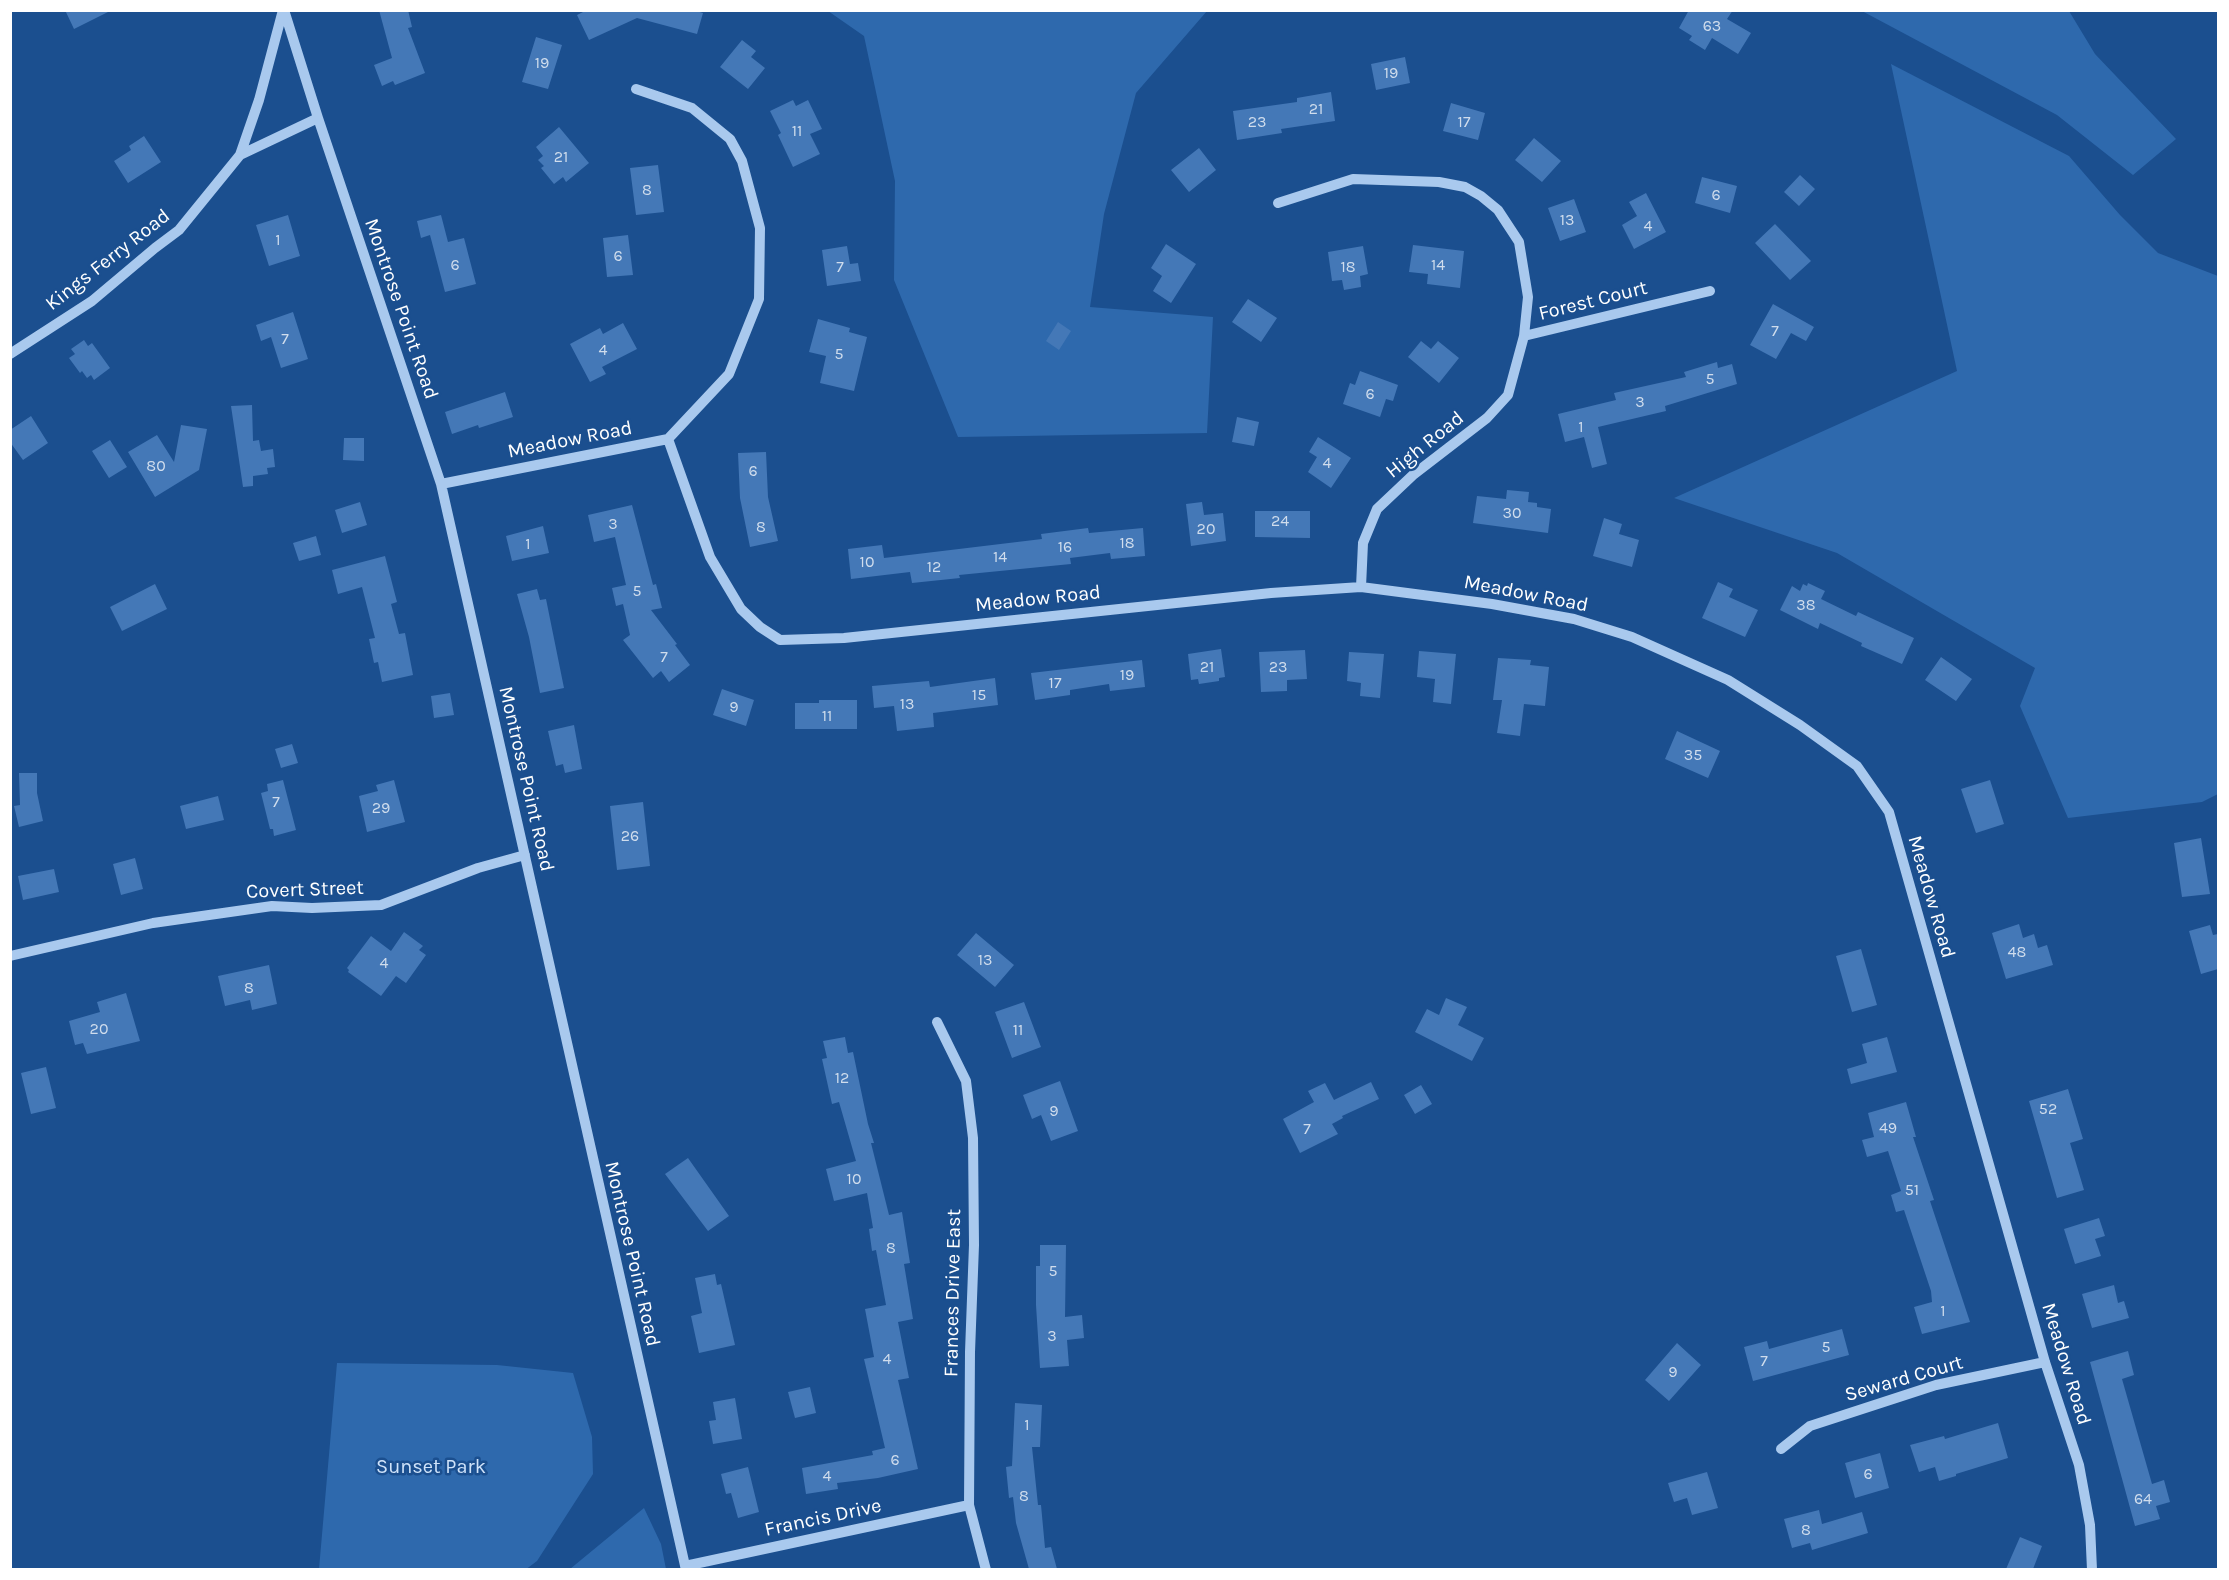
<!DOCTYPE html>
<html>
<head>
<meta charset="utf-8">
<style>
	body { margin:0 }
	#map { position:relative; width:2229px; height:1580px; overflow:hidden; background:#1b4f8f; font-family:Karla,sans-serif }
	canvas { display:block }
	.frame { position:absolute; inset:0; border:12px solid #fff; pointer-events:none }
</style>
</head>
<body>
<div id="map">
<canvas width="2229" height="1580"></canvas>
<div class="frame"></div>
</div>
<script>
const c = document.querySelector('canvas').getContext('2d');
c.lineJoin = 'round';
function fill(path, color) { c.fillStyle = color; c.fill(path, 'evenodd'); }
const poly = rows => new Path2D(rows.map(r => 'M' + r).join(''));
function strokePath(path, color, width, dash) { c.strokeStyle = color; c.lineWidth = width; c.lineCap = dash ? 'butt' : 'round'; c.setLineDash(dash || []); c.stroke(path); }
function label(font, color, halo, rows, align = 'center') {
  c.font = font + ' Karla,sans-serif'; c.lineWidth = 5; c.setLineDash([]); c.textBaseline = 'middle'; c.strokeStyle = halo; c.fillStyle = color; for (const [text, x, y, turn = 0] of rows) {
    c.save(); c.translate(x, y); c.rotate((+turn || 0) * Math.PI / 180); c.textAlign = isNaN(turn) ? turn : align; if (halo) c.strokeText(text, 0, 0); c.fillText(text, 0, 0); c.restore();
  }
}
fill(poly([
	[828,11,1207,11,1136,93,1104,214,1090,307,1213,317,1207,433,958,437,894,280,895,181,864,36],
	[1862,11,2069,11,2095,54,2176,139,2133,175,2057,115],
	[1891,64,2069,156,2120,215,2158,253,2218,276,2218,794,2202,802,2068,818,2020,706,2035,668,1837,553,1674,498,1957,371],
	[337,1363,497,1365,573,1373,592,1437,593,1474,537,1561,525,1570,319,1569],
	[644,1508,661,1544,666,1569,570,1569]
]), '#2e69ad');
fill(poly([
	[65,10,112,10,74,29],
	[379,10,408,10,412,27,408,28,425,73,395,85,393,81,382,86,374,65,392,58],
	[587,10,693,10,703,13,697,34,637,18,589,40,577,15],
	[1689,10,1733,10,1727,19,1751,33,1738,54,1712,38,1705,50,1689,40,1692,36,1679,28],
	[536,37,562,45,548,89,522,82],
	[742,40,756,51,751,57,765,68,748,89,720,67],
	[1405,57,1410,83,1376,90,1371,64],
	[1331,92,1335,121,1281,129,1282,133,1237,140,1233,111,1297,102,1297,98],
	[793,100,796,106,808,100,822,129,810,134,820,154,793,167,778,135,781,133,770,111],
	[1451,103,1485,113,1478,140,1443,131],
	[559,127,589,163,566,182,563,177,554,184,541,168,544,166,538,160,543,156,536,147],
	[144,136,161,162,128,183,114,161,131,150,129,146],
	[1534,138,1561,161,1542,182,1515,160],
	[1199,148,1216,170,1189,192,1171,170],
	[658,165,664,212,636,215,630,168],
	[1800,175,1815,189,1799,206,1784,192],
	[1702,177,1737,186,1730,213,1695,203],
	[1646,193,1666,232,1634,249,1622,225,1637,216,1629,202],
	[1574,199,1586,232,1560,241,1548,208],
	[288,215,300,256,269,266,256,225],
	[441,215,448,242,464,238,476,284,445,292,430,235,421,238,417,221],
	[1775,224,1811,261,1790,280,1755,243],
	[628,235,633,275,607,277,603,238],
	[1166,244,1196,264,1171,303,1153,291,1162,276,1151,268],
	[1413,245,1464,251,1460,288,1427,284,1428,274,1409,272],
	[847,246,850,264,858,263,861,281,827,286,822,250],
	[1363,246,1368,274,1360,276,1361,287,1344,290,1342,280,1332,281,1328,252],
	[1248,299,1277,318,1261,342,1232,322],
	[1773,304,1814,327,1806,341,1791,333,1776,359,1750,345],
	[293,312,308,359,281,368,271,337,261,341,256,325],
	[818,319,850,328,849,332,867,337,854,391,820,383,826,356,809,352],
	[1058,322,1071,331,1059,350,1046,341],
	[623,323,637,349,602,367,606,374,590,382,570,344,600,328,603,334],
	[84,340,88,346,92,343,110,368,94,380,91,375,87,378,82,371,80,373,69,358,75,354,71,349],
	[1421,341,1431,349,1438,341,1459,358,1439,383,1408,357],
	[1717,362,1718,368,1732,364,1737,384,1665,406,1666,411,1598,427,1607,464,1592,468,1584,437,1565,442,1558,414,1616,400,1614,393,1686,377,1684,372],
	[1360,371,1398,385,1393,401,1386,399,1380,417,1343,404,1350,383,1355,385],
	[505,392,513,417,479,428,478,425,452,434,445,412],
	[252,405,253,441,259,440,261,451,273,449,275,467,267,468,268,474,253,476,253,486,243,487,231,406],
	[31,416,48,443,23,460,10,442,10,430],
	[1237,417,1259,422,1254,446,1232,442],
	[181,425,207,429,199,470,155,497,128,452,157,435,174,462],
	[1318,437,1351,458,1331,488,1308,472,1317,457,1309,452],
	[344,438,364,438,364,461,343,460],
	[110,440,127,467,109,478,92,451],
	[766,452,768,497,778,541,750,547,740,498,738,453],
	[1507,490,1529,492,1528,502,1537,503,1537,507,1551,509,1548,533,1473,523,1477,496,1506,499],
	[360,502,367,525,342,533,335,510],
	[1202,502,1204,515,1223,513,1226,541,1191,546,1186,504],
	[632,505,653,585,656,584,662,608,651,610,677,644,675,645,690,665,669,682,661,671,653,678,623,640,630,635,623,604,616,606,612,588,626,585,615,537,594,542,588,515],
	[1255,511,1310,511,1310,538,1255,537],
	[1604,518,1622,524,1619,534,1639,540,1632,567,1593,556],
	[543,526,549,553,512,561,506,536],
	[1088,528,1089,533,1143,528,1145,556,1111,559,1110,553,1070,558,1071,564,959,575,960,578,912,583,910,572,851,579,848,549,882,545,884,558,1042,539,1041,534],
	[316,536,321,555,299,561,293,543],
	[385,556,397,602,391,604,399,634,405,633,413,675,382,682,378,662,374,663,369,639,375,638,362,587,338,594,332,570],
	[1718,582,1733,589,1729,597,1758,610,1745,637,1702,618],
	[1808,583,1825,591,1821,599,1856,616,1858,612,1914,638,1902,664,1861,646,1862,643,1820,623,1818,629,1780,610,1792,586,1800,591,1803,584,1807,586],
	[155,584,167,609,122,631,110,607],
	[537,589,540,600,546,599,564,688,540,693,529,637,517,594],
	[1221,649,1225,677,1219,678,1219,681,1199,684,1198,679,1191,680,1188,654],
	[1305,650,1307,679,1287,680,1287,691,1261,692,1259,652],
	[1419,651,1456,654,1451,704,1433,702,1435,679,1417,677],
	[1349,652,1384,654,1380,698,1360,696,1361,683,1347,681],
	[1941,657,1972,679,1956,701,1925,680],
	[1498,658,1531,660,1530,665,1549,667,1545,706,1524,704,1520,736,1497,733,1502,700,1493,700],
	[1142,660,1145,687,1110,691,1109,684,1070,690,1070,695,1035,700,1031,673],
	[995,678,998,705,933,713,934,727,897,731,894,706,874,708,872,686,929,681,930,687],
	[722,689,754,700,746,726,713,715],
	[450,693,454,715,434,718,431,696],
	[819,700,857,700,857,729,795,729,795,703,819,703],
	[574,725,582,769,565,773,563,764,556,766,548,731],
	[1677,731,1720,751,1708,778,1665,759],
	[292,744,298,763,281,768,275,749],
	[19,773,37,773,37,793,43,821,19,827,14,806,20,805],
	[283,780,296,830,274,836,273,829,270,829,261,793,268,791,267,784],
	[394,780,405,822,367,832,359,796,378,791,376,785],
	[1990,780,2004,824,1976,833,1961,789],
	[218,796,224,820,186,829,180,806],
	[643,802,650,866,617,870,610,806],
	[2201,838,2210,894,2182,897,2174,843],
	[135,858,143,889,121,895,113,864],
	[54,869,59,892,23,900,18,876],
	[2019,924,2023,938,2034,934,2038,948,2047,945,2053,965,2006,979,1992,933],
	[2210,925,2213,935,2218,934,2218,969,2201,974,2189,931],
	[404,932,423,946,419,950,426,955,406,983,396,976,381,996,348,972,349,970,347,968,371,936,391,951],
	[976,933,1014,965,995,987,957,955],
	[1861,949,1877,1005,1852,1012,1836,956],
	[269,965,277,1004,252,1010,250,1000,225,1006,218,976],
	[126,993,140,1041,87,1054,83,1043,75,1045,69,1021,100,1012,97,1002],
	[1446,998,1467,1007,1458,1025,1484,1038,1472,1061,1415,1032,1427,1009,1439,1015],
	[1024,1002,1041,1047,1012,1058,995,1012],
	[845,1037,848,1053,853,1052,868,1124,874,1143,871,1143,889,1215,902,1212,910,1263,904,1264,913,1319,898,1322,909,1378,898,1380,918,1469,878,1478,837,1483,838,1489,806,1494,802,1468,873,1455,872,1451,885,1448,864,1359,874,1357,865,1309,886,1305,876,1250,872,1251,869,1229,873,1228,867,1193,834,1201,826,1169,856,1161,839,1102,832,1104,822,1059,827,1058,823,1041],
	[1887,1037,1897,1072,1851,1084,1847,1069,1867,1063,1862,1044],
	[46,1067,56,1108,31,1114,21,1073],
	[1060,1081,1078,1131,1051,1141,1041,1115,1032,1119,1023,1095],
	[1371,1082,1379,1099,1342,1116,1343,1118,1332,1124,1338,1134,1300,1153,1283,1119,1314,1102,1308,1091,1325,1083,1334,1100],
	[1421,1085,1432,1104,1415,1114,1404,1095],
	[2068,1089,2083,1139,2070,1143,2084,1190,2057,1198,2029,1101],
	[1906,1102,1916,1137,1913,1137,1934,1200,1930,1201,1970,1322,1922,1334,1914,1307,1932,1302,1931,1291,1904,1210,1896,1212,1891,1195,1901,1191,1888,1151,1867,1157,1862,1140,1874,1137,1868,1113],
	[688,1158,729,1216,708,1231,665,1174],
	[2099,1218,2105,1236,2095,1239,2101,1256,2075,1264,2064,1229],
	[1040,1245,1066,1245,1065,1317,1082,1315,1084,1338,1067,1340,1069,1366,1040,1368,1036,1305,1036,1266,1040,1266],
	[715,1274,717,1285,721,1284,735,1345,699,1353,691,1316,702,1313,695,1278],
	[2114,1285,2118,1303,2124,1301,2129,1318,2092,1328,2082,1294],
	[1842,1329,1849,1355,1753,1381,1744,1347,1767,1341,1769,1349],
	[1677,1343,1701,1365,1669,1401,1645,1380],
	[2128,1351,2134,1375,2122,1379,2152,1484,2164,1480,2170,1502,2156,1506,2160,1519,2135,1526,2090,1362],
	[810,1387,816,1413,795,1418,788,1392],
	[735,1398,742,1439,713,1444,709,1421,716,1420,713,1402],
	[1015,1403,1042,1405,1040,1447,1032,1447,1038,1505,1041,1505,1045,1548,1051,1547,1057,1569,1029,1569,1016,1523,1013,1497,1009,1498,1006,1467,1012,1466],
	[1998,1423,2008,1458,1956,1474,1956,1476,1939,1481,1935,1467,1919,1472,1910,1445,1944,1436,1945,1439],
	[1880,1453,1889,1488,1855,1498,1845,1463],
	[748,1467,759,1512,738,1518,731,1493,726,1494,721,1474],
	[1707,1472,1718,1508,1692,1515,1687,1498,1674,1502,1668,1483],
	[1819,1510,1822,1524,1862,1512,1868,1533,1812,1550,1810,1543,1792,1548,1784,1519],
	[2020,1537,2042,1546,2033,1569,2006,1569]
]), '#4478b7');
strokePath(poly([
	[284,10,318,118,441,484,686,1570],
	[636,89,692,108,730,139,742,161,760,228,759,299,729,374,668,439],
	[240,155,318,118],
	[1278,203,1353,179,1439,182,1465,187,1481,196,1498,210,1519,242,1528,297,1524,336,1508,395,1487,418,1413,475,1377,509,1363,543,1361,587],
	[1524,336,1710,291],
	[10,354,92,301,155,248,179,230,240,155,259,100,283,10],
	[668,439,710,557,741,609,760,627,780,640,844,638,1271,593,1361,587,1492,604,1574,619,1632,637,1728,680,1800,725,1857,766,1889,812,2045,1362,2079,1465,2090,1525,2092,1570],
	[441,484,668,439],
	[10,956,153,923,272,906,312,908,381,905,478,868,525,855],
	[937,1022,966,1081,973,1138,974,1245,970,1352,969,1505,986,1570],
	[1781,1449,1810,1426,1936,1385,2045,1362],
	[685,1566,969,1505]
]), '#a9c9ee', 10);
label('16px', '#d0dded', null, [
	["63",1712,26],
	["19",542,63],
	["19",1391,73],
	["21",1316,109],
	["23",1257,122],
	["17",1464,122],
	["11",797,131],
	["21",561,157],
	["8",647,190],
	["6",1716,195],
	["13",1567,220],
	["4",1648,226],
	["1",278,240],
	["6",618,256],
	["6",455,265],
	["14",1438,265],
	["7",840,267],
	["18",1348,267],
	["7",1775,331],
	["7",285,339],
	["4",603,350],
	["5",839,354],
	["5",1710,379],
	["6",1370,394],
	["3",1640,402],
	["1",1581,427],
	["4",1327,463],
	["80",156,466],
	["6",753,471],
	["30",1512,513],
	["24",1280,521],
	["3",613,524],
	["8",761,527],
	["20",1206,529],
	["18",1127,543],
	["1",528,544],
	["16",1065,547],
	["14",1000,557],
	["10",867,562],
	["12",934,567],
	["5",637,591],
	["38",1806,605],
	["7",664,657],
	["21",1207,667],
	["23",1278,667],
	["19",1127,675],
	["17",1055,683],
	["15",979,695],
	["13",907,704],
	["9",734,707],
	["11",827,716],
	["35",1693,755],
	["7",276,802],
	["29",381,808],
	["26",630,836],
	["48",2017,952],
	["13",985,960],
	["4",384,963],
	["8",249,988],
	["20",99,1029],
	["11",1018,1030],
	["12",842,1078],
	["52",2048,1109],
	["9",1054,1111],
	["49",1888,1128],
	["7",1307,1129],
	["10",854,1179],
	["51",1912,1190],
	["8",891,1248],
	["5",1053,1271],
	["1",1943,1311],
	["3",1052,1336],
	["5",1826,1347],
	["4",887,1359],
	["7",1764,1361],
	["9",1673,1372],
	["1",1027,1425],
	["6",895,1460],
	["6",1868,1474],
	["4",827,1476],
	["8",1024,1496],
	["64",2143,1499],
	["8",1806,1530]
]);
label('20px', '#fff', '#1b4f8f', [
	["Kings Ferry Road",108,260,-38],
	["Forest Court",1593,301,-14],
	["Montrose Point Road",401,309,71],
	["Meadow Road",570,440,-11],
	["High Road",1425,445,-39],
	["Meadow Road",1526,594,11],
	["Meadow Road",1038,599,-6],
	["Montrose Point Road",526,779,77],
	["Covert Street",305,890,-2],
	["Meadow Road",1931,897,74],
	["Montrose Point Road",632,1254,77],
	["Frances Drive East",953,1293,-89],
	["Meadow Road",2066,1364,73],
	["Seward Court",1904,1379,-16],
	["Francis Drive",823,1518,-12]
]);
label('20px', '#cfe3fa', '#1b4f8f', [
	["Sunset Park",431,1467]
]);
</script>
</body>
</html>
